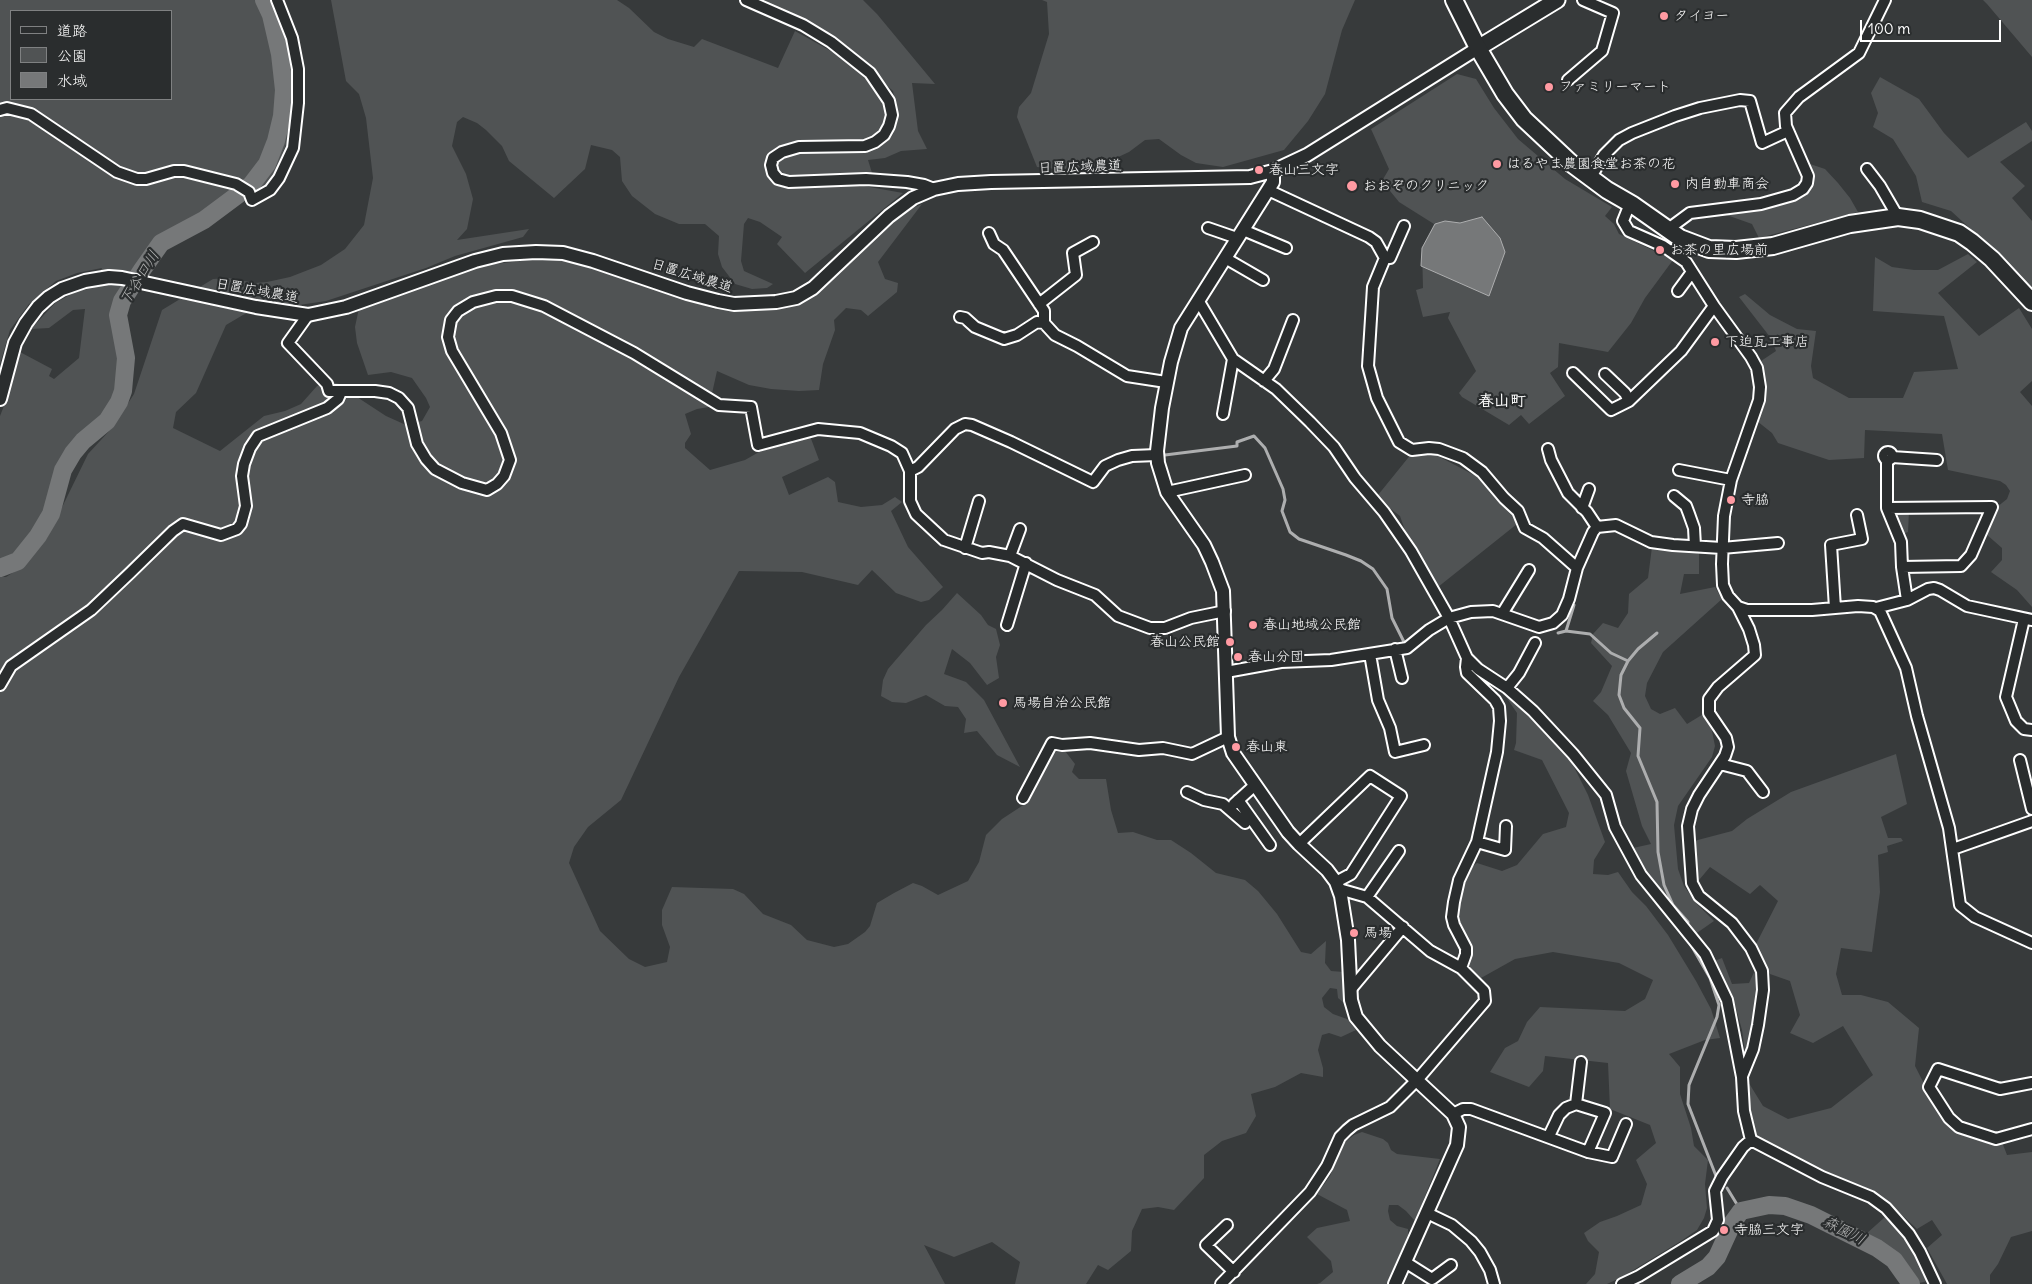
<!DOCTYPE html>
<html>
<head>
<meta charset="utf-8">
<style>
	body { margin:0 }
	#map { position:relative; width:2032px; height:1284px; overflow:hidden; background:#373a3b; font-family:Delius,"Klee One",sans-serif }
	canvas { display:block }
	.legend { position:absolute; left:10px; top:10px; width:162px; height:90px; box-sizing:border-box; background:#2a2d2e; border:1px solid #7f8182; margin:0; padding:6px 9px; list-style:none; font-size:15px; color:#fff }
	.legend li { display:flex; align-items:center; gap:10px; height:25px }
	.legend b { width:25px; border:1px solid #7f8182 }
	.scale { position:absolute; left:1860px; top:20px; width:141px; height:22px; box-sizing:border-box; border:2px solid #fff; border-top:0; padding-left:6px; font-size:15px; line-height:18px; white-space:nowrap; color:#fff; -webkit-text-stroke:4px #2a2d2e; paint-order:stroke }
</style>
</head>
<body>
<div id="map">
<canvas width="2032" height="1284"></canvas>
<ul class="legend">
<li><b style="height:6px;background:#2a2d2e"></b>道路</li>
<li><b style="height:14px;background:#505354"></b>公園</li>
<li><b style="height:14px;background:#767879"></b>水域</li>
</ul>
<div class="scale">100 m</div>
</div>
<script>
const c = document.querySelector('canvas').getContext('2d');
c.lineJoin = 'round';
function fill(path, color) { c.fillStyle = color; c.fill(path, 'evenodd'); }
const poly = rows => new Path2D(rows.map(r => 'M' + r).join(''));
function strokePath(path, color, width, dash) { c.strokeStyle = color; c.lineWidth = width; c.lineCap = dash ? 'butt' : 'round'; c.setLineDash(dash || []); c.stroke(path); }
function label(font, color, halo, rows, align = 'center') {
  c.font = font + ' Delius,"Klee One",sans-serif'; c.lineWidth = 4.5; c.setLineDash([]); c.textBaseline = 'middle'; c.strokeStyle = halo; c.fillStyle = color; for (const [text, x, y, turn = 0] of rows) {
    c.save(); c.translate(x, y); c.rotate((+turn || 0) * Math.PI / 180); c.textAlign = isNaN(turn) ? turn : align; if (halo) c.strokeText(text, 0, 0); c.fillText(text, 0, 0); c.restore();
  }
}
fill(poly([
	[0,0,273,0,286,35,293,65,293,102,290,135,274,174,266,187,240,200,167,247,154,269,122,289,114,313,120,367,112,404,99,420,77,436,63,460,48,503,39,523,26,543,14,555,0,562,0,416,9,393,20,352,52,369,49,376,54,379,79,358,85,309,73,310,49,328,31,329,55,303,77,291,93,288,102,268,77,273,56,281,29,304,10,330,0,364],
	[11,11,171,11,171,99,11,99],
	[331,0,617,0,629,8,654,32,668,39,694,47,702,39,778,68,795,31,854,64,881,93,887,107,886,120,882,130,874,138,864,143,800,142,782,146,771,153,766,162,768,175,786,186,864,186,903,193,805,273,777,244,782,237,760,222,748,218,744,224,741,261,744,271,773,284,767,288,752,289,735,284,722,267,718,254,719,236,705,224,679,224,655,214,632,196,622,181,620,157,612,150,591,145,585,169,554,198,509,161,502,146,486,130,477,123,463,117,457,122,452,146,466,174,473,199,467,229,457,240,529,229,523,237,455,256,426,268,326,301,299,305,270,302,243,315,226,325,196,393,176,412,173,428,220,451,264,416,285,411,301,404,317,386,332,382,343,385,360,399,386,416,406,425,422,421,430,407,426,398,412,378,391,372,368,375,357,343,355,327,359,308,477,266,547,258,580,263,635,280,714,309,748,311,775,308,799,303,824,287,878,234,904,212,922,204,878,262,885,279,898,283,897,292,868,316,861,310,846,308,834,320,835,330,823,364,819,390,799,391,771,389,749,385,717,371,709,407,697,409,685,414,691,434,685,443,685,448,710,470,745,460,759,452,810,436,819,460,782,477,789,495,828,477,835,482,838,502,861,507,882,505,895,497,902,502,891,511,908,547,943,587,929,600,921,602,896,593,872,570,858,585,802,572,739,571,679,677,621,800,588,827,574,847,569,863,600,931,629,959,645,967,667,962,670,947,662,925,662,910,672,887,733,889,744,894,763,914,791,925,807,940,834,947,848,944,865,932,870,926,877,903,894,893,913,883,922,886,938,895,968,881,979,862,986,835,1002,819,1028,802,1054,746,1065,751,1075,764,1072,772,1079,779,1106,779,1111,810,1118,833,1133,832,1157,840,1171,840,1191,853,1216,873,1245,880,1258,891,1277,914,1301,952,1311,954,1326,941,1325,963,1331,971,1344,972,1347,999,1344,1003,1338,998,1337,989,1330,988,1322,998,1324,1007,1333,1014,1347,1019,1356,1030,1341,1037,1329,1033,1322,1035,1318,1050,1323,1068,1323,1077,1301,1073,1275,1087,1251,1094,1256,1116,1246,1133,1222,1141,1204,1155,1204,1178,1174,1210,1158,1207,1142,1209,1132,1231,1131,1251,1108,1270,1098,1265,1086,1284,1015,1284,1020,1262,992,1242,954,1257,924,1245,945,1284,0,1284,0,577,6,577,25,565,47,538,88,454,112,428,134,394,162,310,213,279,229,278,255,283,267,282,290,277,321,265,345,249,364,225,373,178,366,118,359,94,346,81],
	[761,0,863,0,877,14,935,84,912,83,918,131,927,149,901,151,885,158,868,160,873,176,837,175,791,179,781,176,776,169,779,160,801,152,869,149,885,143,892,136,895,129,897,112,893,91,841,43,806,20],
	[1042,0,1355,0,1342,30,1325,94,1308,121,1284,150,1223,167,1196,163,1181,155,1159,139,1145,140,1129,152,1086,172,1037,167,1017,117,1019,107,1031,93,1049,34,1047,2],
	[1983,0,2032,0,2032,57,1987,4],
	[1457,74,1476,79,1494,108,1518,139,1565,179,1612,207,1605,216,1614,224,1619,234,1673,260,1645,298,1631,323,1608,352,1559,343,1558,367,1550,373,1565,396,1529,424,1521,415,1509,425,1462,397,1459,393,1476,371,1448,318,1450,312,1423,317,1416,290,1423,288,1422,248,1434,224,1399,202,1382,181,1389,169,1371,129],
	[1880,77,1919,99,1944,133,1968,158,2026,122,2032,131,2032,141,2000,162,2025,186,2012,198,2032,221,2032,293,1999,255,1951,211,1922,202,1916,176,1893,139,1873,127,1878,113,1871,93],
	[1810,164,1825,169,1838,183,1850,198,1858,212,1759,238,1752,224,1721,213,1791,201,1804,196,1811,188,1813,178],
	[1968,254,1977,262,1938,293,1979,336,2019,308,2032,329,2032,381,2020,392,2032,406,2032,607,2017,590,1991,572,2002,560,2002,548,1986,534,1997,507,2007,499,2010,491,2006,485,2000,481,1948,470,1942,434,1865,430,1864,458,1829,460,1778,443,1772,433,1757,421,1766,387,1761,361,1776,351,1770,337,1739,297,1745,294,1770,315,1797,329,1816,331,1811,366,1813,378,1849,398,1903,398,1914,372,1958,369,1944,316,1873,311,1875,257,1892,267,1914,270,1938,270],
	[1412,453,1434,454,1478,477,1515,514,1517,524,1438,587,1407,536,1400,516,1383,503,1378,495],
	[1896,511,1909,511,1908,532,1903,534,1894,517],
	[1652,547,1662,550,1699,550,1699,574,1684,574,1680,594,1715,587,1722,599,1663,652,1647,683,1645,696,1651,709,1660,714,1675,708,1687,724,1705,713,1712,731,1715,746,1712,757,1678,806,1674,825,1678,869,1684,886,1697,904,1714,921,1694,935,1624,850,1651,844,1642,826,1626,771,1631,753,1608,715,1593,701,1601,692,1612,666,1591,643,1593,634,1603,623,1618,628,1628,613,1629,594,1648,578],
	[957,593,981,615,988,625,996,629,1000,645,996,657,999,678,987,685,970,663,952,649,944,674,966,682,984,700,1020,767,997,755,977,731,964,733,966,719,958,707,945,706,926,695,906,703,892,702,881,696,883,680,888,669,926,625,942,610],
	[1504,694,1524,710,1571,761,1588,795,1605,842,1594,860,1593,874,1608,875,1618,872,1632,892,1646,906,1668,935,1696,981,1711,1009,1720,1038,1705,1040,1669,1054,1680,1067,1680,1094,1691,1128,1694,1146,1708,1160,1705,1184,1707,1208,1704,1218,1697,1230,1681,1241,1622,1277,1607,1284,1586,1284,1595,1274,1599,1252,1588,1241,1584,1233,1600,1222,1617,1216,1641,1205,1647,1184,1636,1160,1656,1143,1650,1125,1610,1109,1608,1063,1545,1056,1543,1071,1529,1087,1490,1072,1505,1048,1518,1041,1527,1022,1540,1007,1625,1011,1645,999,1653,980,1619,963,1553,952,1515,959,1481,978,1468,967,1473,949,1457,916,1468,870,1477,863,1502,871,1517,865,1543,834,1566,827,1569,813,1542,760,1514,750,1516,743,1517,713],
	[1896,754,1907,804,1881,817,1888,838,1901,838,1903,841,1887,846,1888,852,1878,855,1880,892,1872,952,1841,948,1836,974,1842,995,1861,995,1888,1002,1919,1028,1915,1066,1936,1107,1956,1130,2002,1142,2007,1155,2032,1152,2032,1231,2011,1237,1998,1264,1990,1275,1990,1284,1947,1284,1927,1248,1942,1235,1932,1220,1917,1229,1889,1203,1863,1186,1812,1171,1755,1137,1748,1113,1747,1080,1763,1106,1788,1119,1831,1108,1873,1075,1843,1026,1813,1043,1790,1033,1800,1015,1790,981,1770,974,1755,946,1778,901,1760,885,1750,894,1710,867,1699,880,1694,841,1732,831,1747,819,1791,792],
	[1722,958,1732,984,1749,983,1756,968,1757,993,1754,1025,1745,1052,1742,1030,1735,1005,1712,962],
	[1362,1132,1383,1139,1388,1143,1391,1150,1397,1154,1440,1159,1415,1221,1406,1211,1398,1205,1389,1205,1388,1211,1390,1220,1397,1226,1408,1229,1408,1235,1387,1284,1317,1284,1320,1283,1333,1272,1331,1261,1307,1237,1317,1228,1350,1221,1347,1210,1317,1194,1330,1176,1344,1143,1354,1135],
	[1885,1217,1894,1223,1906,1236,1928,1281,1915,1284,1892,1252,1866,1234]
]), '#505354');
const water = poly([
	[1482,217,1500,238,1505,252,1489,296,1421,266,1422,248,1435,224,1445,221,1460,223,1482,217]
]);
fill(water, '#767879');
strokePath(water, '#adaeaf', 1);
strokePath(poly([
	[1165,455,1237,446,1237,442,1254,436,1265,448,1283,489,1285,500,1282,511,1290,532,1299,539,1346,555,1361,561,1373,569,1387,589,1392,618,1405,644],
	[1566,631,1574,605],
	[1558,633,1566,631,1590,634,1611,653,1628,661],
	[1657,633,1638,649,1628,661,1621,675,1619,695,1624,708,1640,728,1638,756,1657,802,1658,852,1664,885,1673,905,1688,922,1687,925],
	[1691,945,1710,978,1719,1005,1717,1017,1689,1085,1688,1104,1716,1176],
	[1727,1188,1741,1211]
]), '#adaeaf', 3);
strokePath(poly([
	[0,568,18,561,38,536,51,514,63,470,73,453,83,441,107,421,119,402,123,391,126,358,118,315,122,301,142,270,161,243,204,220,251,185,267,164,276,141,282,116,284,90,280,54,271,15,264,0],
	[1680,1284,1708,1267,1717,1257,1733,1222,1741,1211,1769,1205,1785,1206,1811,1215,1877,1248,1894,1260,1911,1284]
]), '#767879', 18);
const minor = poly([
	[746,0,803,25,831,42,870,73,889,101,892,115,889,126,884,135,875,142,865,146,799,147,782,152,773,158,771,165,773,173,778,179,789,182,866,179,907,182,924,185,934,189],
	[1568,80,1602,51,1613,13,1583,0],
	[0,110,7,108,31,114,117,172,137,179,146,179,174,171,184,171,236,184,249,192,252,200,270,190,279,178,293,148,298,103,298,69,292,38,277,0],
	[1867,169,1880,186,1898,217],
	[1591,177,1604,155,1619,140,1632,133,1675,116,1700,108,1740,100,1750,101,1762,143,1788,131],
	[1268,190,1369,237,1376,242,1385,258,1373,287,1368,366,1377,398,1399,442,1412,450,1429,448,1439,449,1463,458,1482,472,1504,498,1518,511,1525,528,1543,538,1577,568],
	[1633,205,1627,211,1623,221,1629,231,1663,246,1686,262,1714,306,1751,357,1757,368,1760,387,1759,400,1731,480,1724,516,1722,564,1723,585,1728,596,1738,607,1747,610,1812,610,1858,606,1873,607,1880,611,1906,668,1917,716,1949,828,1960,905,1975,917,2032,943],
	[1208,228,1237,238],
	[1243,230,1286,248],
	[1667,230,1690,213,1761,204,1793,195,1803,189,1807,183,1808,176,1786,126,1785,113,1799,97,1859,53,1885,0],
	[989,233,994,244,1003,250,1044,311,1044,323,1055,335,1077,346,1127,376,1166,382],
	[1225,258,1263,280],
	[1385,258,1390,258,1404,226],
	[1678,291,1692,272],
	[1198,300,1233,359,1276,389,1310,422,1334,447,1355,478,1384,512,1411,551,1449,618,1467,658,1478,669,1507,688,1533,711,1573,754,1606,795,1615,827,1641,875,1705,954,1727,1000,1742,1077,1744,1111,1751,1140,1822,1177,1871,1197,1886,1208,1909,1234,1920,1252,1935,1284],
	[1039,304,1076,275,1073,253,1093,242],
	[308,315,288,343,327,384,329,391,375,391,389,393,399,398,408,408,417,444,426,459,435,469,462,483,487,490,497,484,504,476,510,460,501,433,452,351,448,337,451,320,458,311,473,302,496,296,512,296,544,306,634,353,719,405,751,407,758,445,818,429,860,433,891,446,902,453,910,471,910,501,916,514,944,540,982,553,989,552,1010,556,1057,580,1095,595,1118,616,1150,628,1165,628,1191,618,1225,611],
	[960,317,965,318,975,327,1004,339,1017,335,1037,322,1044,323],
	[1573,373,1611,410,1629,401,1681,351,1714,306],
	[1605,374,1625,393,1629,401],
	[1264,381,1274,369,1293,320],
	[1223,414,1233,359],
	[1548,449,1551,460,1568,493,1587,512,1597,527],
	'1884 456a4 4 0 1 1 8 0a4 4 0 1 1-8 0Z',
	[1892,457,1937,460],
	[1887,461,1887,508],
	[1679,470,1731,480],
	[910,471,918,467,955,429,965,424,972,425,1011,442,1093,482,1105,466,1118,460,1132,456,1157,455],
	[1167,492,1245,475],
	[1674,496,1686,506,1689,514,1694,528,1695,546],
	[1582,508,1589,489],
	[965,548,979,501],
	[1010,556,1020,529],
	[1902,567,1961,566,1971,555,1992,507,1887,508,1901,542,1902,567,1907,600],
	[1738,607,1749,629,1754,645,1755,655,1718,687,1709,699,1709,713,1726,738,1728,747,1725,756,1699,795,1692,809,1688,826,1692,883,1699,896,1732,923,1751,948,1762,971,1763,990,1758,1025,1753,1049,1742,1076],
	[1835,608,1831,545,1862,539,1857,515],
	[1876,608,1907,600,1928,589,1934,588,1940,590,1967,606,2032,620],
	[1502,614,1529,570],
	[2024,619,2006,697,2016,721,2024,729,2032,730],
	[1007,625,1026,563],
	[1395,649,1402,678],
	[1370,654,1378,700,1390,728,1395,752,1424,745],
	[1226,672,1281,662,1331,660,1407,648,1429,630,1449,618,1471,612,1493,611,1539,627,1553,623,1562,615,1569,599,1577,568,1593,532,1597,527,1616,525,1651,542,1673,545,1722,548,1778,543],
	[0,685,11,666,91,610,131,572,173,531,183,524,221,535,237,529,241,524,246,506,242,476,244,464,250,448,258,436,327,408,338,399,341,392],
	[1507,688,1519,673,1535,643],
	[2020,760,2032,809],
	[1720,764,1747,771,1763,792],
	[1187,792,1204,800,1223,804,1245,823],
	[1023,798,1052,743,1062,745,1090,743,1139,750,1163,748,1192,754,1228,737],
	[1238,800,1270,845],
	[1234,804,1255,785],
	[1477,842,1505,850,1506,826],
	[1299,844,1370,776,1401,796,1351,874,1336,882],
	[1953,849,2032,821],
	[1367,897,1399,851],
	[1461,968,1466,954,1466,948,1454,925,1452,917,1454,902,1459,880,1477,842,1497,752,1500,721,1499,707,1495,700,1467,673,1466,667,1467,658],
	[1351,989,1403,927],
	[2032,1083,2000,1089,1938,1069,1929,1087,1949,1118,1959,1127,1996,1139,2032,1129],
	[1576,1104,1605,1113,1588,1152],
	[1453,1114,1463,1109,1471,1109,1588,1152,1612,1157,1626,1124],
	[1549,1136,1559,1115,1566,1108,1576,1104,1581,1062],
	[1427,1213,1452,1225,1471,1241,1480,1252,1490,1270,1494,1284],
	[1227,1225,1206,1245,1234,1272],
	[1405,1262,1432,1279,1451,1265],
	[1221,1284,1310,1192,1327,1166,1340,1137,1347,1130,1353,1125,1390,1107,1418,1079,1485,1001,1484,991,1461,968,1430,951,1367,897,1339,889],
	[1622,1284,1639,1276,1713,1231,1718,1220,1715,1191,1722,1177,1743,1147,1751,1140]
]);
const tertiary = poly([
	[1273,171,1273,182,1268,190,1181,328,1171,362,1162,408,1157,451,1158,463,1167,492,1204,545,1212,562,1223,591,1228,737,1233,753,1288,832,1299,844,1327,870,1336,882,1341,896,1348,940,1351,1000,1356,1017,1380,1046,1453,1114,1459,1127,1457,1145,1395,1284],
	[0,399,15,343,26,323,38,307,49,297,62,289,85,281,109,277,122,278,256,307,308,315,346,307,475,261,503,254,536,252,563,253,593,261,687,293,718,301,734,304,776,302,796,298,813,288,889,216,913,198,934,189,958,184,991,182,1250,177,1273,171,1307,155,1478,48]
]);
const secondary = poly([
	[1478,48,1557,0]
]);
const primary = poly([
	[1454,0,1478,48,1505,94,1524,119,1572,164,1607,190,1633,205,1680,238,1709,249,1736,250,1773,246,1850,224,1898,217,1920,220,1959,233,1972,242,1992,259,2032,302]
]);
strokePath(minor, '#fff', 14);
strokePath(tertiary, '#fff', 16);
strokePath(secondary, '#fff', 19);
strokePath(primary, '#fff', 20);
strokePath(minor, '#2a2d2e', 10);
strokePath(tertiary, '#2a2d2e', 12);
strokePath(secondary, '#2a2d2e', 15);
strokePath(primary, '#2a2d2e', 16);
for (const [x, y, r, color] of [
	[1664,16,5,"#ff9aa2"],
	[1549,87,5,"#ff9aa2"],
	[1497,164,5,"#ff9aa2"],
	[1259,170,5,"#ff9aa2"],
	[1675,184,5,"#ff9aa2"],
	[1352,186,6,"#ff9aa2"],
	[1660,250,5,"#ff9aa2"],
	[1715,342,5,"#ff9aa2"],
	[1731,500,5,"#ff9aa2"],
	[1253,625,5,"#ff9aa2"],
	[1230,642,5,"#ff9aa2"],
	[1238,657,5,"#ff9aa2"],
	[1003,703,5,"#ff9aa2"],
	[1236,747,5,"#ff9aa2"],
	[1354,933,5,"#ff9aa2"],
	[1724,1230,5,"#ff9aa2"]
]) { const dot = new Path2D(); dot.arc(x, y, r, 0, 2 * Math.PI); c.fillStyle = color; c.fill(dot); strokePath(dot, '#2a2d2e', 2); }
label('14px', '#fff', '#2a2d2e', [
	["タイヨー",1674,16],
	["ファミリーマート",1559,87],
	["はるやま農園食堂お茶の花",1507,164],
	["春山三文字",1269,170],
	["内自動車商会",1685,184],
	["おおぞのクリニック",1363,186],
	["お茶の里広場前",1670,250],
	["下迫瓦工事店",1725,342],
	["寺脇",1741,500],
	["春山地域公民館",1263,625],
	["春山公民館",1220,642,"right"],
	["春山分団",1248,657],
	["馬場自治公民館",1013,703],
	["春山東",1246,747],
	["馬場",1364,933],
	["寺脇三文字",1734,1230]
], 'left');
label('14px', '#fff', '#2a2d2e', [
	["日置広域農道",1080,167,-2],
	["日置広域農道",692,276,17],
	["日置広域農道",257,291,10]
]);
label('italic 15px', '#b4b5b5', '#2a2d2e', [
	["下谷口川",140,278,-58],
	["森園川",1844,1231,27]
]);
label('bold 16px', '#fff', '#2a2d2e', [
	["春山町",1502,401]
]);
</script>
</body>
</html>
